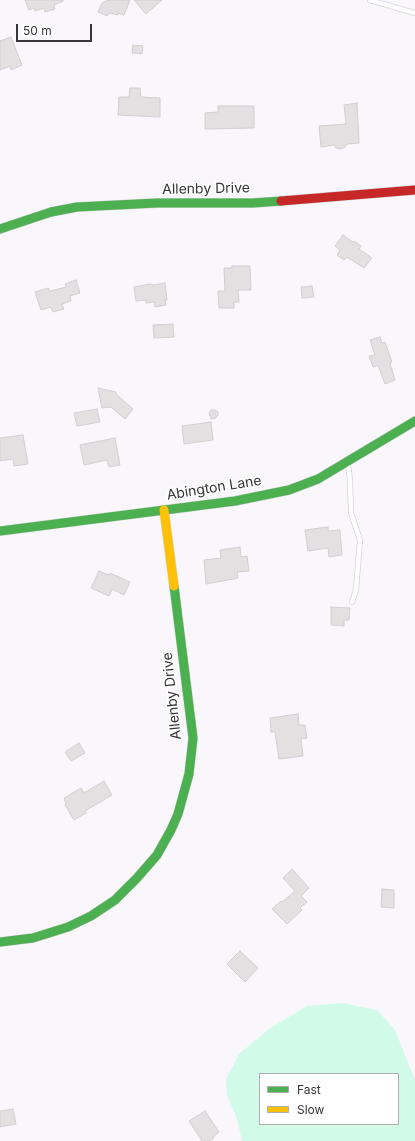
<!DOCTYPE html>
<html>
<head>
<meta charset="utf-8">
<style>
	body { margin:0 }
	#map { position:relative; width:415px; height:1141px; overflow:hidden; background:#f9f7fc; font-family:Inter,sans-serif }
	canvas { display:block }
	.legend { position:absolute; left:259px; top:1073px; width:140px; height:52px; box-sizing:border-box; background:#fff; border:1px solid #aeaeaf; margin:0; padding:5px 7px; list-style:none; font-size:12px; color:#353437 }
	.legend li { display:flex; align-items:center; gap:8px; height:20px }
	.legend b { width:20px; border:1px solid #aeaeaf }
	.scale { position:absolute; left:16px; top:24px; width:76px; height:18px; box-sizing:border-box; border:2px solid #353437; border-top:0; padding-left:5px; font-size:12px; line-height:14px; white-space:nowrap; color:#353437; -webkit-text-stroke:3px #fff; paint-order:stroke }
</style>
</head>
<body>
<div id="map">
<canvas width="415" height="1141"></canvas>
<ul class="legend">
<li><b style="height:5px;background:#4caf50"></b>Fast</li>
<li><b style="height:5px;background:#ffc107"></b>Slow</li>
</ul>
<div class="scale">50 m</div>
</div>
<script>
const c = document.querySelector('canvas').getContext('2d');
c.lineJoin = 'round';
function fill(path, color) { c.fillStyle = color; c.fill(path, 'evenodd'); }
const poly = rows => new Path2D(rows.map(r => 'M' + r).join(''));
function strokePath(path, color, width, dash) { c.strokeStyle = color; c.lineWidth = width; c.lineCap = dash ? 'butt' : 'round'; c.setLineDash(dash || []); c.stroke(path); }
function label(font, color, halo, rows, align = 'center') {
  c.font = font + ' Inter,sans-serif'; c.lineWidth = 3; c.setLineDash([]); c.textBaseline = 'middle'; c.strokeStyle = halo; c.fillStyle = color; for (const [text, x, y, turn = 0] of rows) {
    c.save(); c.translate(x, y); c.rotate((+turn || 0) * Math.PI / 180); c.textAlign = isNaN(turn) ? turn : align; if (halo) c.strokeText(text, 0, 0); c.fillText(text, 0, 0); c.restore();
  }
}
fill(poly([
	[342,1003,377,1010,395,1030,415,1080,415,1141,242,1141,237,1119,227,1095,226,1079,239,1054,269,1029,307,1006],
	[260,1074,398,1074,398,1124,260,1124]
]), '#d2fae8');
const building = poly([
	[25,0,63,0,63,1,54,5,55,9,45,12,44,8,35,11,34,8,29,10,25,0],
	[108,0,130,0,124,15,118,13,118,15,109,13,107,16,98,12,102,3,108,0],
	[134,0,162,0,146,14,134,0],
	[11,37,22,65,11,70,10,66,0,70,0,41,11,37],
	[133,45,143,46,142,54,132,53,133,45],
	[130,88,140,88,141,97,160,98,160,117,118,115,119,97,129,97,130,88],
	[357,103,359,143,347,144,345,147,341,149,336,148,334,145,321,147,319,126,346,124,344,105,357,103],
	[218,106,254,106,254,128,205,129,205,113,218,112,218,106],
	[343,235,353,242,354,241,361,246,359,249,372,258,364,268,347,257,344,260,337,255,340,250,335,246,343,235],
	[232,266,250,266,251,290,238,290,239,302,234,302,234,308,219,308,218,291,225,291,224,268,232,268,232,266],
	[76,280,80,293,70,296,71,301,62,304,64,309,53,312,51,307,41,310,35,292,48,288,50,291,66,287,65,284,76,280],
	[165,283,167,300,165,300,166,305,155,307,154,302,146,303,146,300,136,301,134,287,150,284,154,285,165,283],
	[312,286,314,297,302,298,301,287,312,286],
	[173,324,174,337,154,338,153,325,173,324],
	[380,337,382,343,385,342,392,362,390,363,395,380,385,384,378,365,373,367,369,356,375,355,370,340,380,337],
	[98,388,116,392,116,394,133,409,125,419,111,407,102,408,98,388],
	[97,409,100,422,77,426,74,413,97,409],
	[211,410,215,410,218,412,218,415,216,418,211,419,209,413,211,410],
	[211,422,213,440,184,444,182,426,211,422],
	[23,435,28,464,14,466,13,459,0,461,0,438,23,435],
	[115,438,120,465,109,467,107,460,84,465,80,445,115,438],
	[328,527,328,531,340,530,342,555,329,557,328,548,308,551,305,530,328,527],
	[240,547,241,557,247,556,249,571,237,572,238,578,206,584,204,560,221,558,220,550,240,547],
	[99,571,109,575,110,573,130,582,124,595,112,589,109,596,91,588,99,571],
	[331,607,350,608,349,620,344,620,344,626,331,625,331,607],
	[298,714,299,725,305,725,307,738,301,739,303,756,279,759,275,732,271,732,270,718,298,714],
	[79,743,85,753,71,761,65,752,79,743],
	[104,781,112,795,85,811,86,813,74,820,65,805,66,804,64,798,81,788,84,793,104,781],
	[292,869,309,888,301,896,307,902,300,908,302,910,287,924,272,909,281,901,282,902,295,891,283,878,292,869],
	[382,889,394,890,394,908,381,907,382,889],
	[240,951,258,968,245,982,227,964,240,951],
	[13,1109,16,1124,0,1127,0,1111,13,1109],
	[205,1111,219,1132,213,1137,214,1138,209,1141,202,1141,189,1121,205,1111]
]);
fill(building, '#e4e0e2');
strokePath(building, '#d1cecf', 1);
const lane = poly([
	[370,0,415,13],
	[348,464,350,480,351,513,360,540,356,590,352,602]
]);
const fast = poly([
	[0,229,51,212,77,207,157,203,253,203,281,201],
	[0,531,235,501,289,490,318,479,415,421],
	[0,942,33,938,68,927,91,916,115,900,137,878,157,855,171,830,178,814,189,774,193,738,174,586]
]);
const slow = poly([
	[164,510,174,586]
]);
const jam = poly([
	[281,201,415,190]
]);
strokePath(lane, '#d5d4d8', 6);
strokePath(fast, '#d5d4d8', 10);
strokePath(slow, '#d5d4d8', 10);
strokePath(jam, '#d5d4d8', 10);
strokePath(lane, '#fefeff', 4.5);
strokePath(fast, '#4caf50', 9);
strokePath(slow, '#ffc107', 9);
strokePath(jam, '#c62828', 9);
label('14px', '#353437', '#fff', [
	["Allenby Drive",206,189,-1],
	["Abington Lane",214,488,-9],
	["Allenby Drive",172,696,-96]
]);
</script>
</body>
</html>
